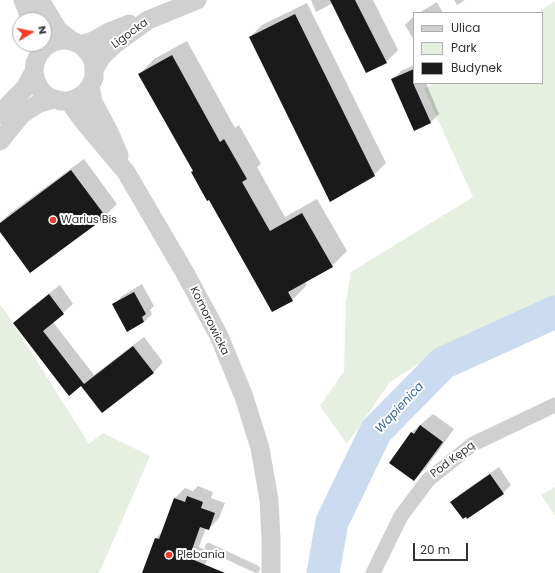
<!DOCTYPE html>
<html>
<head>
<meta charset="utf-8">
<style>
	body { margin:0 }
	#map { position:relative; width:555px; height:573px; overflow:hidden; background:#fff; font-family:Poppins,sans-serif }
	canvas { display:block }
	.legend { position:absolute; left:413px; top:12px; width:130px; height:72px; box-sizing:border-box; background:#fff; border:1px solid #adadad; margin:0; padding:5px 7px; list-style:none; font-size:12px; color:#333 }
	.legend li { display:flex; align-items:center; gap:8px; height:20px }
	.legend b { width:20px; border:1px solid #adadad }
	.north { position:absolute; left:12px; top:12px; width:40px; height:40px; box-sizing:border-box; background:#fff; border:1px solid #adadad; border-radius:50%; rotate:80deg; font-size:11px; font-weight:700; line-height:16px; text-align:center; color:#333 }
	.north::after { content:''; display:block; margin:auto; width:14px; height:18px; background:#f23d2c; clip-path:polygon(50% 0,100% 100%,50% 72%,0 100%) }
	.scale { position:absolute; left:413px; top:543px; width:55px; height:18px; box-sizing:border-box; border:2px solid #333; border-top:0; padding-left:5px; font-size:12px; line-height:14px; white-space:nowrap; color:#333; -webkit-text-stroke:3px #fff; paint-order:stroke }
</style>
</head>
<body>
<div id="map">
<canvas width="555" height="573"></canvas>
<ul class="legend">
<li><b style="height:5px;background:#d0d0d0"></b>Ulica</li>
<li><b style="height:11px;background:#e6f0e0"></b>Park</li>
<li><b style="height:11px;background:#1a1a1a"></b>Budynek</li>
</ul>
<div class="north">N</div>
<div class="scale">20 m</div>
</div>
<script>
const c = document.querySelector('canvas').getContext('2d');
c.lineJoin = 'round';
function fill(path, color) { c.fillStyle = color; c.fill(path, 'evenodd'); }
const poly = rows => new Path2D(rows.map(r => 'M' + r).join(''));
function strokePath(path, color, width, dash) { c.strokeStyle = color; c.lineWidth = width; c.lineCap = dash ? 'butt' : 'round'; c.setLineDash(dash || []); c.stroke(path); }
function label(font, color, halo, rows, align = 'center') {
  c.font = font + ' Poppins,sans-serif'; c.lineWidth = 4; c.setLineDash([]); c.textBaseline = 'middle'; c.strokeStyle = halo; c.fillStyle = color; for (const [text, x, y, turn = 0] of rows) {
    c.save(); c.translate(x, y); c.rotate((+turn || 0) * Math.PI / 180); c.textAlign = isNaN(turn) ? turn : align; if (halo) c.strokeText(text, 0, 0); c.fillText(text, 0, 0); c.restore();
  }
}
fill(poly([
	[555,1,555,301,544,307,448,345,390,382,347,444,320,406,344,371,346,302,351,272,473,197,424,89,434,83,542,83,542,13,537,13],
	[0,305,6,312,89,444,103,433,150,456,99,573,0,573],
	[555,487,555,516,541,495]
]), '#e6f0e0');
fill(poly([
	[311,0,373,0,398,50,386,62,333,3,316,12],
	[454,0,465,0,457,5],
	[437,2,443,13,419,13],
	[307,3,386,163,374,175,250,37,262,25],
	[414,16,414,40,405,25],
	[187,41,235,128,239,125,261,164,257,167,285,217,317,199,347,251,332,266,305,282,307,285,292,300,194,171,140,74,154,59],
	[414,65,414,83,426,83,439,114,431,122,415,129,392,80,401,71],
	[84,159,117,204,105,216,0,230,0,223,9,214],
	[142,284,154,306,150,310,152,314,144,322,114,304,122,296],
	[60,285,73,304,53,322,94,375,144,337,163,362,154,372,102,412,81,385,14,323,24,313],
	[433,414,454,429,426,468,414,480,390,463,412,432],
	[499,467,511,485,503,493,468,518,452,502,460,494],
	[198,486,213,492,211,498,225,503,219,518,209,529,206,528,199,547,210,552,202,573,143,573,156,538,163,531,174,499,185,488,193,491]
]), '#0003');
strokePath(poly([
	[323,573,332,522,376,431,443,363,555,312]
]), '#ccdcf0', 33);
fill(poly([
	[330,0,355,0,387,63,366,73],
	[295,14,375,176,330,202,249,37],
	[172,55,220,142,224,139,247,179,242,182,270,231,302,213,333,267,288,292,293,301,272,312,209,200,207,201,191,172,193,171,138,74],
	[414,69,414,85,431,123,414,131,391,79],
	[71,170,106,217,30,273,0,232,0,223],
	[134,292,146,314,142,317,144,322,127,332,112,304],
	[49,294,64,314,43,331,84,384,133,346,154,373,102,413,81,386,69,396,13,323],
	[420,425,443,442,414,481,389,463,411,432,414,434],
	[490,474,504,494,467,519,466,517,463,519,450,502],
	[187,496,203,502,201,508,215,513,209,530,200,527,189,558,225,573,142,573,155,538,159,539,174,498,185,502]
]), '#1a1a1a');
strokePath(poly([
	[209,547,256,569]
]), '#d0d0d0', 8);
strokePath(poly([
	[373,573,401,516,428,480,473,444,555,405]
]), '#d0d0d0', 15);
strokePath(poly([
	[23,0,31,20],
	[40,0,58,30,72,41,81,45,88,52,93,60,94,69,94,78,90,86,85,93,77,98,69,101,61,101,54,99,47,96,40,89,36,81,34,72,35,63,39,54,45,47,53,42,63,40,72,41],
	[81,45,93,41,109,32,129,24],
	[94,69,103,55,115,44,148,20,197,0],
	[90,86,93,102,109,132,119,155],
	[69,101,84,122,126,172,185,273,219,336,244,397,260,448,269,500,271,538,271,573],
	[0,115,11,102,25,88,34,72],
	[0,141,22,114,39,103,54,99]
]), '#d0d0d0', 19);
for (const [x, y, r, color] of [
	[53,220,4,"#f23d2c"],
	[169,555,4,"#f23d2c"]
]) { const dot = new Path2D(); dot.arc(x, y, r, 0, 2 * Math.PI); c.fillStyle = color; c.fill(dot); strokePath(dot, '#fff', 1.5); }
label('11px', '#333', '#fff', [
	["Ligocka",130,34,-36],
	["Komorowicka",209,321,64],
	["Pod Kępą",453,460,-37]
]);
label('11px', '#333', '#fff', [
	["Warius Bis",61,220],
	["Plebania",177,555]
], 'left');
label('italic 12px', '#39669c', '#fff', [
	["Wapienica",400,408,-47]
]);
</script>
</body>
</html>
